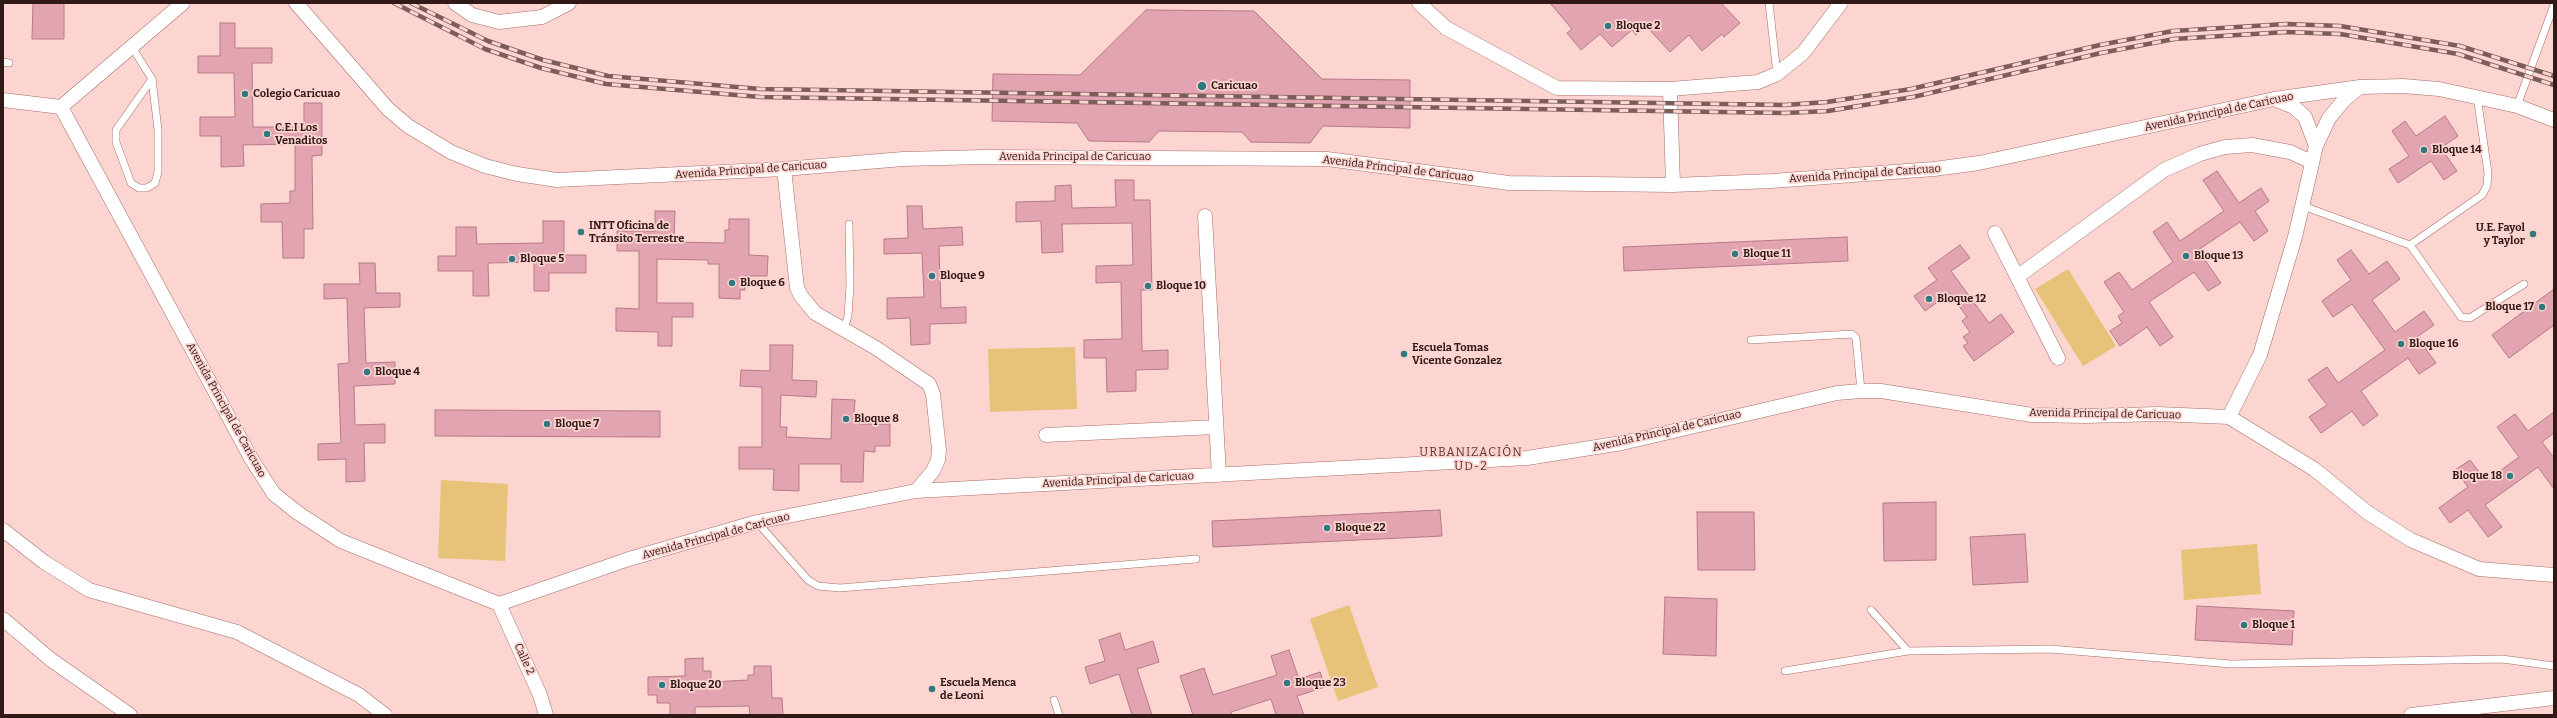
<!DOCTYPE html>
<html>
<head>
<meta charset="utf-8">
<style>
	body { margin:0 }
	#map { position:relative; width:2557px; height:718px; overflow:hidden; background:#fcd4d0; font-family:Bitter,serif }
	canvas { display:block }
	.frame { position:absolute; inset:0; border:4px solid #301917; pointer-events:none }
</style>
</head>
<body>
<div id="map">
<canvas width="2557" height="718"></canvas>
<div class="frame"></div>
</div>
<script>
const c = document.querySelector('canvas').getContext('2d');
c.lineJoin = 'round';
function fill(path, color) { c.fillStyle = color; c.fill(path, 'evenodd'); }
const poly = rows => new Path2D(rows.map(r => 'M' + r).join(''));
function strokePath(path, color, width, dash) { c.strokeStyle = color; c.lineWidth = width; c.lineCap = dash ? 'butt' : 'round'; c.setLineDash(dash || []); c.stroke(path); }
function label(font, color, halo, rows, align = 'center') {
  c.font = font + ' Bitter,serif'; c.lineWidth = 3.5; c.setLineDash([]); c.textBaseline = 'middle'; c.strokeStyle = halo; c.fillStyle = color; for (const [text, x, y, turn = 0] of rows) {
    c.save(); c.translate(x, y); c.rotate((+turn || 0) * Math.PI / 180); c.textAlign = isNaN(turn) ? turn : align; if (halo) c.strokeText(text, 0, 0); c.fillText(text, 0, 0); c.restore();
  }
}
fill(poly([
	[2068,269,2116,346,2083,366,2035,289],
	[1075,347,1077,409,990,412,988,349],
	[441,480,508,484,505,561,438,558],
	[2257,544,2261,594,2184,600,2181,550],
	[1349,605,1378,687,1338,701,1310,619]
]), '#e6c378');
const building = poly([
	[33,3,64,3,64,39,32,39,33,3],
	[1550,3,1721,3,1740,23,1724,37,1722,34,1702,51,1689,35,1670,52,1646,26,1636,35,1632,30,1612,47,1600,34,1581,50,1567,33,1572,29,1550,3],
	[1146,10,1254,11,1322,79,1410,80,1410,128,1323,126,1310,143,1251,142,1242,132,1159,131,1149,142,1089,141,1077,123,992,121,993,74,1080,75,1146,10],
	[220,23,235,23,235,48,272,48,272,63,252,63,253,127,304,127,304,103,322,103,322,155,312,156,313,229,304,229,304,258,283,258,282,222,261,222,261,204,290,203,290,191,295,191,295,144,243,145,244,166,221,167,221,136,200,136,200,117,235,117,234,73,198,73,198,56,220,56,220,23],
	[2445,116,2458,136,2441,148,2457,171,2444,180,2431,161,2398,183,2389,169,2409,156,2392,131,2405,121,2416,136,2445,116],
	[2217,171,2239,203,2261,188,2269,201,2255,211,2268,231,2254,241,2240,222,2198,250,2221,283,2208,291,2194,272,2149,302,2173,337,2160,346,2147,327,2120,346,2110,331,2122,323,2118,316,2124,312,2104,282,2119,272,2132,290,2173,262,2153,232,2167,222,2180,241,2224,211,2203,180,2217,171],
	[1115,180,1134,180,1134,200,1150,200,1152,290,1141,290,1142,351,1168,350,1168,369,1136,370,1136,391,1107,392,1106,358,1084,358,1084,340,1122,339,1121,282,1096,283,1096,266,1133,265,1132,223,1062,224,1063,252,1042,253,1041,221,1016,222,1016,202,1055,201,1055,186,1071,185,1072,208,1116,207,1115,180],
	[907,206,922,206,923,229,962,227,963,245,939,246,941,308,966,307,966,323,930,324,930,344,911,345,910,318,887,319,887,298,924,297,922,253,884,254,884,239,908,238,907,206],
	[655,211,675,211,674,242,725,243,725,230,729,230,729,219,749,219,749,255,768,256,767,276,745,276,745,290,740,290,740,299,719,298,719,264,708,264,708,260,657,259,657,303,693,303,693,317,672,317,672,346,658,346,658,332,616,331,616,308,639,309,639,251,617,251,617,231,655,231,655,211],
	[543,221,564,221,564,255,586,255,586,273,549,273,549,291,534,291,534,262,488,263,489,296,473,296,473,271,438,271,438,256,456,256,456,227,476,227,477,244,543,243,543,221],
	[1847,237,1848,261,1624,271,1623,247,1847,237],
	[1960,245,1970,258,1951,271,1989,323,2001,314,2014,332,1974,361,1963,346,1968,343,1963,337,1970,332,1962,321,1967,317,1950,293,1925,311,1914,296,1937,280,1928,268,1960,245],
	[2351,250,2369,274,2387,261,2400,279,2372,300,2395,332,2424,311,2434,325,2417,337,2436,363,2419,374,2408,358,2361,391,2378,415,2363,426,2352,411,2321,433,2309,417,2327,405,2308,380,2327,367,2338,383,2385,350,2352,304,2333,317,2322,301,2351,280,2337,260,2351,250],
	[359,263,375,263,376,293,400,293,400,307,364,308,366,363,395,362,395,384,354,386,355,425,385,424,385,443,364,443,365,481,346,482,346,459,318,460,318,444,341,443,338,364,349,363,347,298,324,299,324,284,360,284,359,263],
	[2554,289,2554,325,2509,358,2492,335,2554,289],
	[770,345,793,345,792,380,817,381,816,397,781,395,780,427,787,427,786,437,831,439,832,399,855,400,854,414,860,414,860,424,890,424,890,446,875,446,875,452,864,451,863,482,841,482,841,464,799,464,799,491,773,490,774,469,739,469,739,447,762,447,762,387,740,386,741,370,770,371,770,345],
	[435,410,660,411,660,437,435,436,435,410],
	[2554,412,2554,433,2542,442,2554,458,2554,489,2538,467,2485,505,2502,527,2488,537,2468,510,2450,523,2439,508,2468,487,2455,470,2470,460,2486,481,2519,457,2497,427,2515,414,2528,431,2554,412],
	[1936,502,1936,560,1884,561,1883,503,1936,502],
	[1440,510,1442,536,1213,547,1212,521,1440,510],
	[1697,512,1754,512,1755,570,1698,570,1697,512],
	[2025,534,2028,582,1973,585,1970,537,2025,534],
	[1665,597,1717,599,1716,656,1663,654,1665,597],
	[2197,606,2294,611,2292,645,2195,640,2197,606],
	[1120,633,1125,650,1153,641,1159,662,1137,669,1152,715,1132,715,1119,674,1090,684,1085,667,1105,661,1099,640,1120,633],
	[1289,650,1299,679,1320,672,1325,687,1297,696,1304,715,1276,715,1271,699,1231,712,1232,715,1193,715,1180,676,1204,668,1213,695,1277,675,1271,656,1289,650],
	[703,658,703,671,711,671,711,682,748,680,748,675,754,675,754,666,771,666,772,698,782,698,783,715,750,715,749,706,695,707,695,715,670,715,670,703,657,703,657,695,648,695,648,677,685,676,685,659,703,658]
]);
fill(building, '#e3a4b2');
strokePath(building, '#b57a87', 1);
const service = poly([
	[1769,3,1777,74],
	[132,47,152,79,158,130,158,172,155,183,147,188,139,188,131,183,116,142,116,130,152,79],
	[3,62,9,63],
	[2517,106,2554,5],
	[2303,206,2410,245,2461,317,2470,318,2524,284],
	[2410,245,2482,195,2487,186,2488,173,2477,96],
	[844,329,848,316,850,285,849,224],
	[1751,340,1852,334,1856,338,1861,391],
	[757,522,808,580,818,586,840,588,1196,559],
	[1871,610,1908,651],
	[1785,671,1908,651,2050,649,2231,664,2502,659,2554,666],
	[1054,700,1059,715]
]);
const minor = poly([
	[296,3,388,109,408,126,451,152,485,166,517,174,557,180,784,169,903,159,984,157,1327,159,1509,183,1673,185,1772,181,1934,169,1979,163,2274,99,2360,87,2403,86,2439,89,2517,106,2554,120],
	[455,3,472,15,499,22,542,17,569,3],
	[1419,3,1446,28,1557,88,1670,89,1758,82,1777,74,1803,53,1841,3],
	[1670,89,1673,185],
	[2274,99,2294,107,2305,117,2316,146,2329,118,2345,99,2360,87],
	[3,100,61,107],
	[61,107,252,460,274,494,298,513,341,541,499,604,629,559,757,522,916,491,1527,458,1622,443,1837,393,1861,391,1881,391,2032,415,2086,416,2158,414,2229,417,2314,469,2368,513,2411,540,2479,569,2554,575],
	[61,107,183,3],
	[784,169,797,288,801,296,815,313,876,348,929,384,933,394,939,450,938,460,933,471,916,491],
	[1205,216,1219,475],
	[1995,233,2058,358],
	[2017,277,2164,170,2200,154,2225,147,2252,145,2290,152,2312,162],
	[2229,417,2260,355,2295,237,2316,146],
	[1046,435,1216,427],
	[3,530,44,562,89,590,237,632,359,695,385,715],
	[499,604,540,695,546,715],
	[3,619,50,659,130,715],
	[2411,715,2554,698]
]);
strokePath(service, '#a86d68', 8);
strokePath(minor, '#a86d68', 15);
strokePath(service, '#fff', 7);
strokePath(minor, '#fff', 14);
const rail = poly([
	[394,3,485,49,541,68,606,84,760,97,1785,113,1828,111,1913,97,2101,53,2174,39,2286,32,2340,34,2458,54,2554,85],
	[411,3,488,41,543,60,608,76,760,89,1785,105,1827,102,1911,89,2100,45,2173,31,2286,24,2340,26,2460,46,2554,76]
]);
strokePath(rail, '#7b5e5b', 4.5);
strokePath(rail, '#fcd4d0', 3, [9]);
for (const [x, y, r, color] of [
	[1608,26,4,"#317981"],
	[1202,86,5,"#317981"],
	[245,94,4,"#317981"],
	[267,134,4,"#317981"],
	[2424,150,4,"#317981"],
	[581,232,4,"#317981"],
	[2533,234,4,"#317981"],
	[1735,254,4,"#317981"],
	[2186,256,4,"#317981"],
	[512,259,4,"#317981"],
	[932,276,4,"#317981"],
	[732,283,4,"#317981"],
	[1148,286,4,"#317981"],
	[1929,299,4,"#317981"],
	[2542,307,4,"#317981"],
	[2401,344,4,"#317981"],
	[1404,354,4,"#317981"],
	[367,372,4,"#317981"],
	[846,419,4,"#317981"],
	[547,424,4,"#317981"],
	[2510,476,4,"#317981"],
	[1327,528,4,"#317981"],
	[2244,625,4,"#317981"],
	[1287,683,4,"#317981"],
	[662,685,4,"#317981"],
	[932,689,4,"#317981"]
]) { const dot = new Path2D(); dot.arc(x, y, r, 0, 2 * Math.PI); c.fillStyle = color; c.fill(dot); strokePath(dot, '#fcd4d0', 1.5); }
label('bold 11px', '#301917', '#fcd4d0', [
	["Bloque 2",1616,26],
	["Caricuao",1211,86],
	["Colegio Caricuao",253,94],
	["C.E.I Los",275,128],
	["Venaditos",275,141],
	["Bloque 14",2432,150],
	["INTT Oficina de",589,226],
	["Tránsito Terrestre",589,239],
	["U.E. Fayol",2525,228,"right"],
	["y Taylor",2525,241,"right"],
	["Bloque 11",1743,254],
	["Bloque 13",2194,256],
	["Bloque 5",520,259],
	["Bloque 9",940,276],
	["Bloque 6",740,283],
	["Bloque 10",1156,286],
	["Bloque 12",1937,299],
	["Bloque 17",2534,307,"right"],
	["Bloque 16",2409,344],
	["Escuela Tomas",1412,348],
	["Vicente Gonzalez",1412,361],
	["Bloque 4",375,372],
	["Bloque 8",854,419],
	["Bloque 7",555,424],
	["Bloque 18",2502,476,"right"],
	["Bloque 22",1335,528],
	["Bloque 1",2252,625],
	["Escuela Menca",940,683],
	["de Leoni",940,696],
	["Bloque 23",1295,683],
	["Bloque 20",670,685]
], 'left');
label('11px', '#301917', '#fcd4d0', [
	["Avenida Principal de Caricuao",2219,112,-12],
	["Avenida Principal de Caricuao",1075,157],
	["Avenida Principal de Caricuao",1398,169,7],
	["Avenida Principal de Caricuao",751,170,-4],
	["Avenida Principal de Caricuao",1865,174,-4],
	["Avenida Principal de Caricuao",226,410,61],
	["Avenida Principal de Caricuao",2105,414,1],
	["Avenida Principal de Caricuao",1667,431,-13],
	["Avenida Principal de Caricuao",1118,480,-3],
	["Avenida Principal de Caricuao",716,536,-15],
	["Calle 2",524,659,65]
]);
c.letterSpacing = '1px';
label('12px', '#683431', '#fcd4d0', [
	["URBANIZACIÓN",1471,453],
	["UD-2",1471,467]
]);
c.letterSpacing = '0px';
</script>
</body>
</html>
